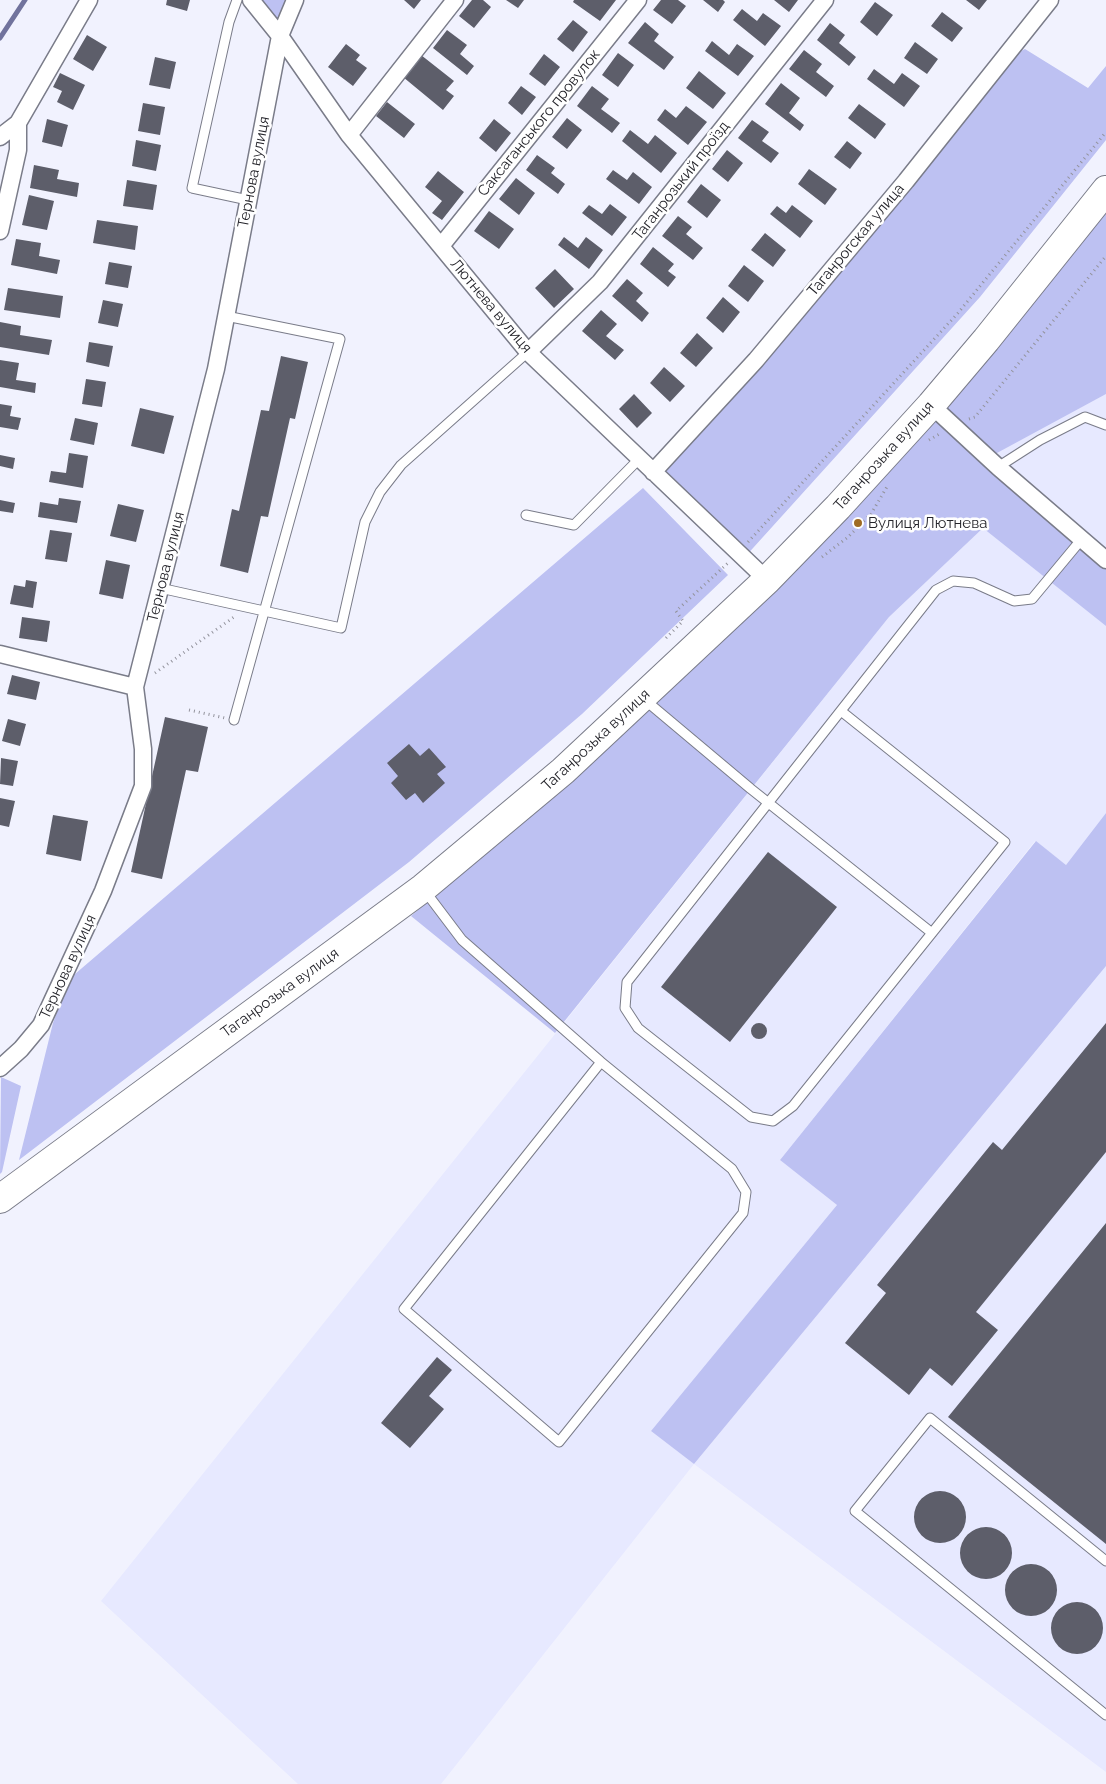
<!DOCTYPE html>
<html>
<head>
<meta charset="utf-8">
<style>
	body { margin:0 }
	canvas { display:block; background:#f1f2fe }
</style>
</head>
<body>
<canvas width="1106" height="1784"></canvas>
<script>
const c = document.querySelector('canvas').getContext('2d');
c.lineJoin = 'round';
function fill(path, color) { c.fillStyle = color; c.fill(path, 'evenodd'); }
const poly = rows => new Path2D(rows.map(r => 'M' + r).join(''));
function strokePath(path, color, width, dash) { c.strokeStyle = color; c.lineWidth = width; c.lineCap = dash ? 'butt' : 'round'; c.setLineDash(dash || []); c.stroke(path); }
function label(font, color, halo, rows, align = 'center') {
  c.font = font + ' Raleway,sans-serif'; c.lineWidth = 5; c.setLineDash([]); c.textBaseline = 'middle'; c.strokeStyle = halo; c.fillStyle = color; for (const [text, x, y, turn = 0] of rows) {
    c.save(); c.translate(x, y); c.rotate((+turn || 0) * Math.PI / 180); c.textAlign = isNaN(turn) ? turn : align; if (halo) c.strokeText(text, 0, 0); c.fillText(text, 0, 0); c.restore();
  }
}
fill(poly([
	[1106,394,1106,556,983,459],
	[984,527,1106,626,1106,813,1066,865,1035,841,780,1160,837,1205,651,1431,694,1464,1106,966,1106,1772,694,1464,441,1784,298,1784,101,1601,889,617]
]), '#e7e9ff');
fill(poly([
	[247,0,289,0,274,33],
	[1025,49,1088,88,1106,66,1106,140,980,297,744,558,658,472,1007,58],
	[1106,211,1106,394,984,460,1106,556,1106,626,983,528,889,617,555,1033,411,916,610,746,769,598,1015,326],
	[643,488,728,575,582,714,409,862,19,1160,53,1023,68,980],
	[1106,813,1106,966,694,1464,651,1431,837,1205,780,1160,1036,841,1066,865],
	[1,1077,21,1086,2,1172,0,1174]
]), '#bdc1f2');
strokePath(poly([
	[0,38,25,0]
]), '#71739d', 5);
fill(poly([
	[167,0,190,0,187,11,166,5],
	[404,0,421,0,414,9],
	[472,0,483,0,491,7,474,28,459,16],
	[506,0,524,0,518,8],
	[574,0,616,0,600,21,573,2],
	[661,0,678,0,686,6,672,24,653,10],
	[703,0,723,0,725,2,718,12],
	[774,0,798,0,789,12],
	[966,0,987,0,979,10],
	[875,2,893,15,877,36,860,22],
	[742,9,757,21,763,13,781,26,765,46,733,20],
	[942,12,963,28,952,42,931,26],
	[573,20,588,32,573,52,557,39],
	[645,22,659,34,654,41,674,57,664,70,628,43],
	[830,23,845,35,839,43,856,57,849,66,817,40],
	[447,30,467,45,460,54,474,66,467,75,433,48],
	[87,35,107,47,93,71,73,59],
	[712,41,729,55,737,44,754,56,738,76,705,51],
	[915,42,938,59,927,74,904,58],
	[346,44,360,55,356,60,367,68,353,86,328,67],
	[804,50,822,64,816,72,834,86,826,97,789,69],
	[618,53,634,65,618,87,602,75],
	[544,54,560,67,545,86,529,74],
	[421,55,454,81,446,90,454,96,443,110,403,77],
	[155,57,176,62,170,89,149,85],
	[874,69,894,84,902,73,920,86,904,107,867,79],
	[699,71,726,93,713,109,686,88],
	[60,73,85,85,73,110,57,102,62,91,53,87],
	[781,83,800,98,789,113,804,125,800,131,765,104],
	[521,86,536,97,522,115,508,103],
	[592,86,609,99,601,109,620,123,612,133,577,106],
	[387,102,415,124,404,138,376,116],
	[143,103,165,107,160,135,138,131],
	[859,104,886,124,875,139,848,118],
	[686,106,707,122,688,145,657,120,665,109,676,118],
	[567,118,582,130,567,149,552,137],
	[47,119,68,125,62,147,42,142],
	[494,119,511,133,496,152,479,138],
	[752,120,769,132,762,141,779,153,771,163,738,138],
	[630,130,648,144,655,135,677,153,661,173,622,141],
	[136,140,161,145,156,171,132,166],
	[847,141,862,153,850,169,834,157],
	[727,150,743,163,728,182,712,169],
	[537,155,555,168,551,173,565,184,558,194,526,170],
	[34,165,59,170,57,179,79,183,77,197,30,188],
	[809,169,837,189,825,205,798,184],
	[613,170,627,180,633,172,652,187,639,204,606,179],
	[438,171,464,192,442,220,432,213,442,201,425,187],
	[516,178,535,193,519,215,499,199],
	[127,180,157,185,153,210,123,206],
	[701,184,721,200,707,218,687,202],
	[29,195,54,201,47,230,22,225],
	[610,204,627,217,612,236,582,213,589,205,602,214],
	[792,205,813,221,800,238,770,214,777,206,786,213],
	[489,211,514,229,499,249,474,231],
	[678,216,692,227,686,234,703,248,693,260,662,236],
	[97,220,138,226,135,250,93,243],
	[765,233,786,250,773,267,751,250],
	[564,237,578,248,586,237,603,250,589,269,558,245],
	[16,239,41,243,39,256,60,260,57,274,11,265],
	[653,247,674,264,668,271,676,277,668,287,640,264],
	[109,262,132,266,128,288,105,284],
	[744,265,764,281,748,302,728,286],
	[555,269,574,289,554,308,535,288],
	[627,279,643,293,636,301,649,313,642,322,612,296],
	[8,288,63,296,60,318,4,310],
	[723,297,740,312,723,333,706,318],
	[103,300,123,304,118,327,98,323],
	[601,310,617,324,606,336,624,350,615,360,582,331],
	[0,322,21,326,20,335,52,340,49,355,0,347],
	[697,333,713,348,696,367,680,353],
	[89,342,113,346,109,367,86,362],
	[281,356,308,362,295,419,290,418,268,517,261,516,248,573,220,566,232,509,239,511,261,410,269,411],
	[0,360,19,363,16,380,36,383,35,393,0,387],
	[664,367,685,386,670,402,650,383],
	[86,379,106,382,102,407,82,404],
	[634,394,652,413,637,428,619,409],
	[0,404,12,406,10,416,21,418,18,430,0,427],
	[140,408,174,416,164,454,131,446],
	[75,418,98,423,94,445,70,440],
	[69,453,88,456,83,488,49,482,51,471,66,473],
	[0,455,15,458,13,469,0,466],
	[59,498,81,501,77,523,38,517,40,502,58,505],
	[0,500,15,503,13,513,0,511],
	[118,504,144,510,136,542,110,536],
	[50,530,72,533,67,562,45,559],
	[106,560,130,565,123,599,99,594],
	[26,580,37,582,33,608,10,604,14,585,25,587],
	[22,617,50,621,47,642,19,638],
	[12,675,40,682,36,700,7,694],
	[165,717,208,727,198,772,186,770,162,879,131,872],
	[8,719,26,724,20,746,2,741],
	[409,744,420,756,429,748,446,767,437,774,445,783,423,803,415,793,406,800,391,783,398,776,387,763],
	[1,758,18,761,13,786,0,784],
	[0,798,15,801,9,827,0,825],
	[53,815,88,821,81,861,46,854],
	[768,852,837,907,730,1042,661,987],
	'751 1031a8 8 0 1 1 16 0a8 8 0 1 1-16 0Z',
	[1106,1023,1106,1152,976,1312,998,1330,952,1386,930,1368,909,1395,845,1343,886,1293,877,1285,993,1142,1002,1150],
	[1106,1223,1106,1544,948,1417],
	[437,1357,452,1370,429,1396,444,1409,410,1448,381,1423],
	'914 1517a26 26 0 1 1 52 0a26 26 0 1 1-52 0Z',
	'960 1553a26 26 0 1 1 52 0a26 26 0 1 1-52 0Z',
	'1005 1590a26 26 0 1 1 52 0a26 26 0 1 1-52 0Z',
	'1051 1628a26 26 0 1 1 52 0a26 26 0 1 1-52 0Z'
]), '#5d5e6a');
const lane = poly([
	[237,0,229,22,192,188,248,200],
	[226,316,340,339,234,720],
	[998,467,1040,440,1085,417,1106,425],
	[526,515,574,525,639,459],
	[160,588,341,628,365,522,380,492,401,465,528,352],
	[645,700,751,789,932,933],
	[841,711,1005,842,793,1106,773,1121,751,1117,638,1028,625,1008,627,982,936,590,953,581,974,583,1014,601,1032,599,1081,540],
	[425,891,462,940,601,1062,732,1169,746,1192,743,1213,559,1442,404,1309,601,1062],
	[1106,1561,930,1418,855,1511,1106,1715]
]);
const street = poly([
	[251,0,280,36,349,135,528,352,767,580],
	[349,135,455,0],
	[0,137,18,123,89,0],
	[0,231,18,150,18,123],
	[441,246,638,0],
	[528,352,600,282,825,0],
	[931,405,998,467,1106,560],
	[653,472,756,360,906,181,1050,0],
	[0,654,135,687],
	[0,1068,21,1049,41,1025,103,891,143,786,143,749,135,687,216,369,280,36,295,0]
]);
const highway = poly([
	[0,1199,423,888,563,771,767,580,838,507,931,405,986,340,1106,190]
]);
strokePath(lane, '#7a7c89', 11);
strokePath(street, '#7a7c89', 19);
strokePath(highway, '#7a7c89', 30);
strokePath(poly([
	[969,419,975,417,1106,256],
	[929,440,941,433],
	[748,542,958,313,1106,132],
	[822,557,848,537,871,514,888,485],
	[666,638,683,621,676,611,728,563],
	[155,673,234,617],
	[189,710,225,718]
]), '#93939c', 3, [1, 4]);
strokePath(lane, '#fff', 9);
strokePath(street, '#fff', 16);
strokePath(highway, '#fff', 28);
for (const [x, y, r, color] of [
	[858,523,5,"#9f6b23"]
]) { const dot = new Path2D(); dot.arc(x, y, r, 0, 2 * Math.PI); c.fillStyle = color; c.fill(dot); strokePath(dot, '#fff', 2); }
label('15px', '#25252b', '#fff', [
	["Саксаганського провулок",539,123,-51],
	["Тернова вулиця",254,172,-79],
	["Таганрозький проїзд",681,181,-52],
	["Таганрогская улица",856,240,-50],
	["Лютнева вулиця",491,306,50],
	["Таганрозька вулиця",884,456,-48],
	["Тернова вулиця",166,567,-76],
	["Таганрозька вулиця",596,740,-43],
	["Тернова вулиця",68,967,-65],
	["Таганрозька вулиця",280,993,-36]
]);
label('15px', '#25252b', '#fff', [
	["Вулиця Лютнева",868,523]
], 'left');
</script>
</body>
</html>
